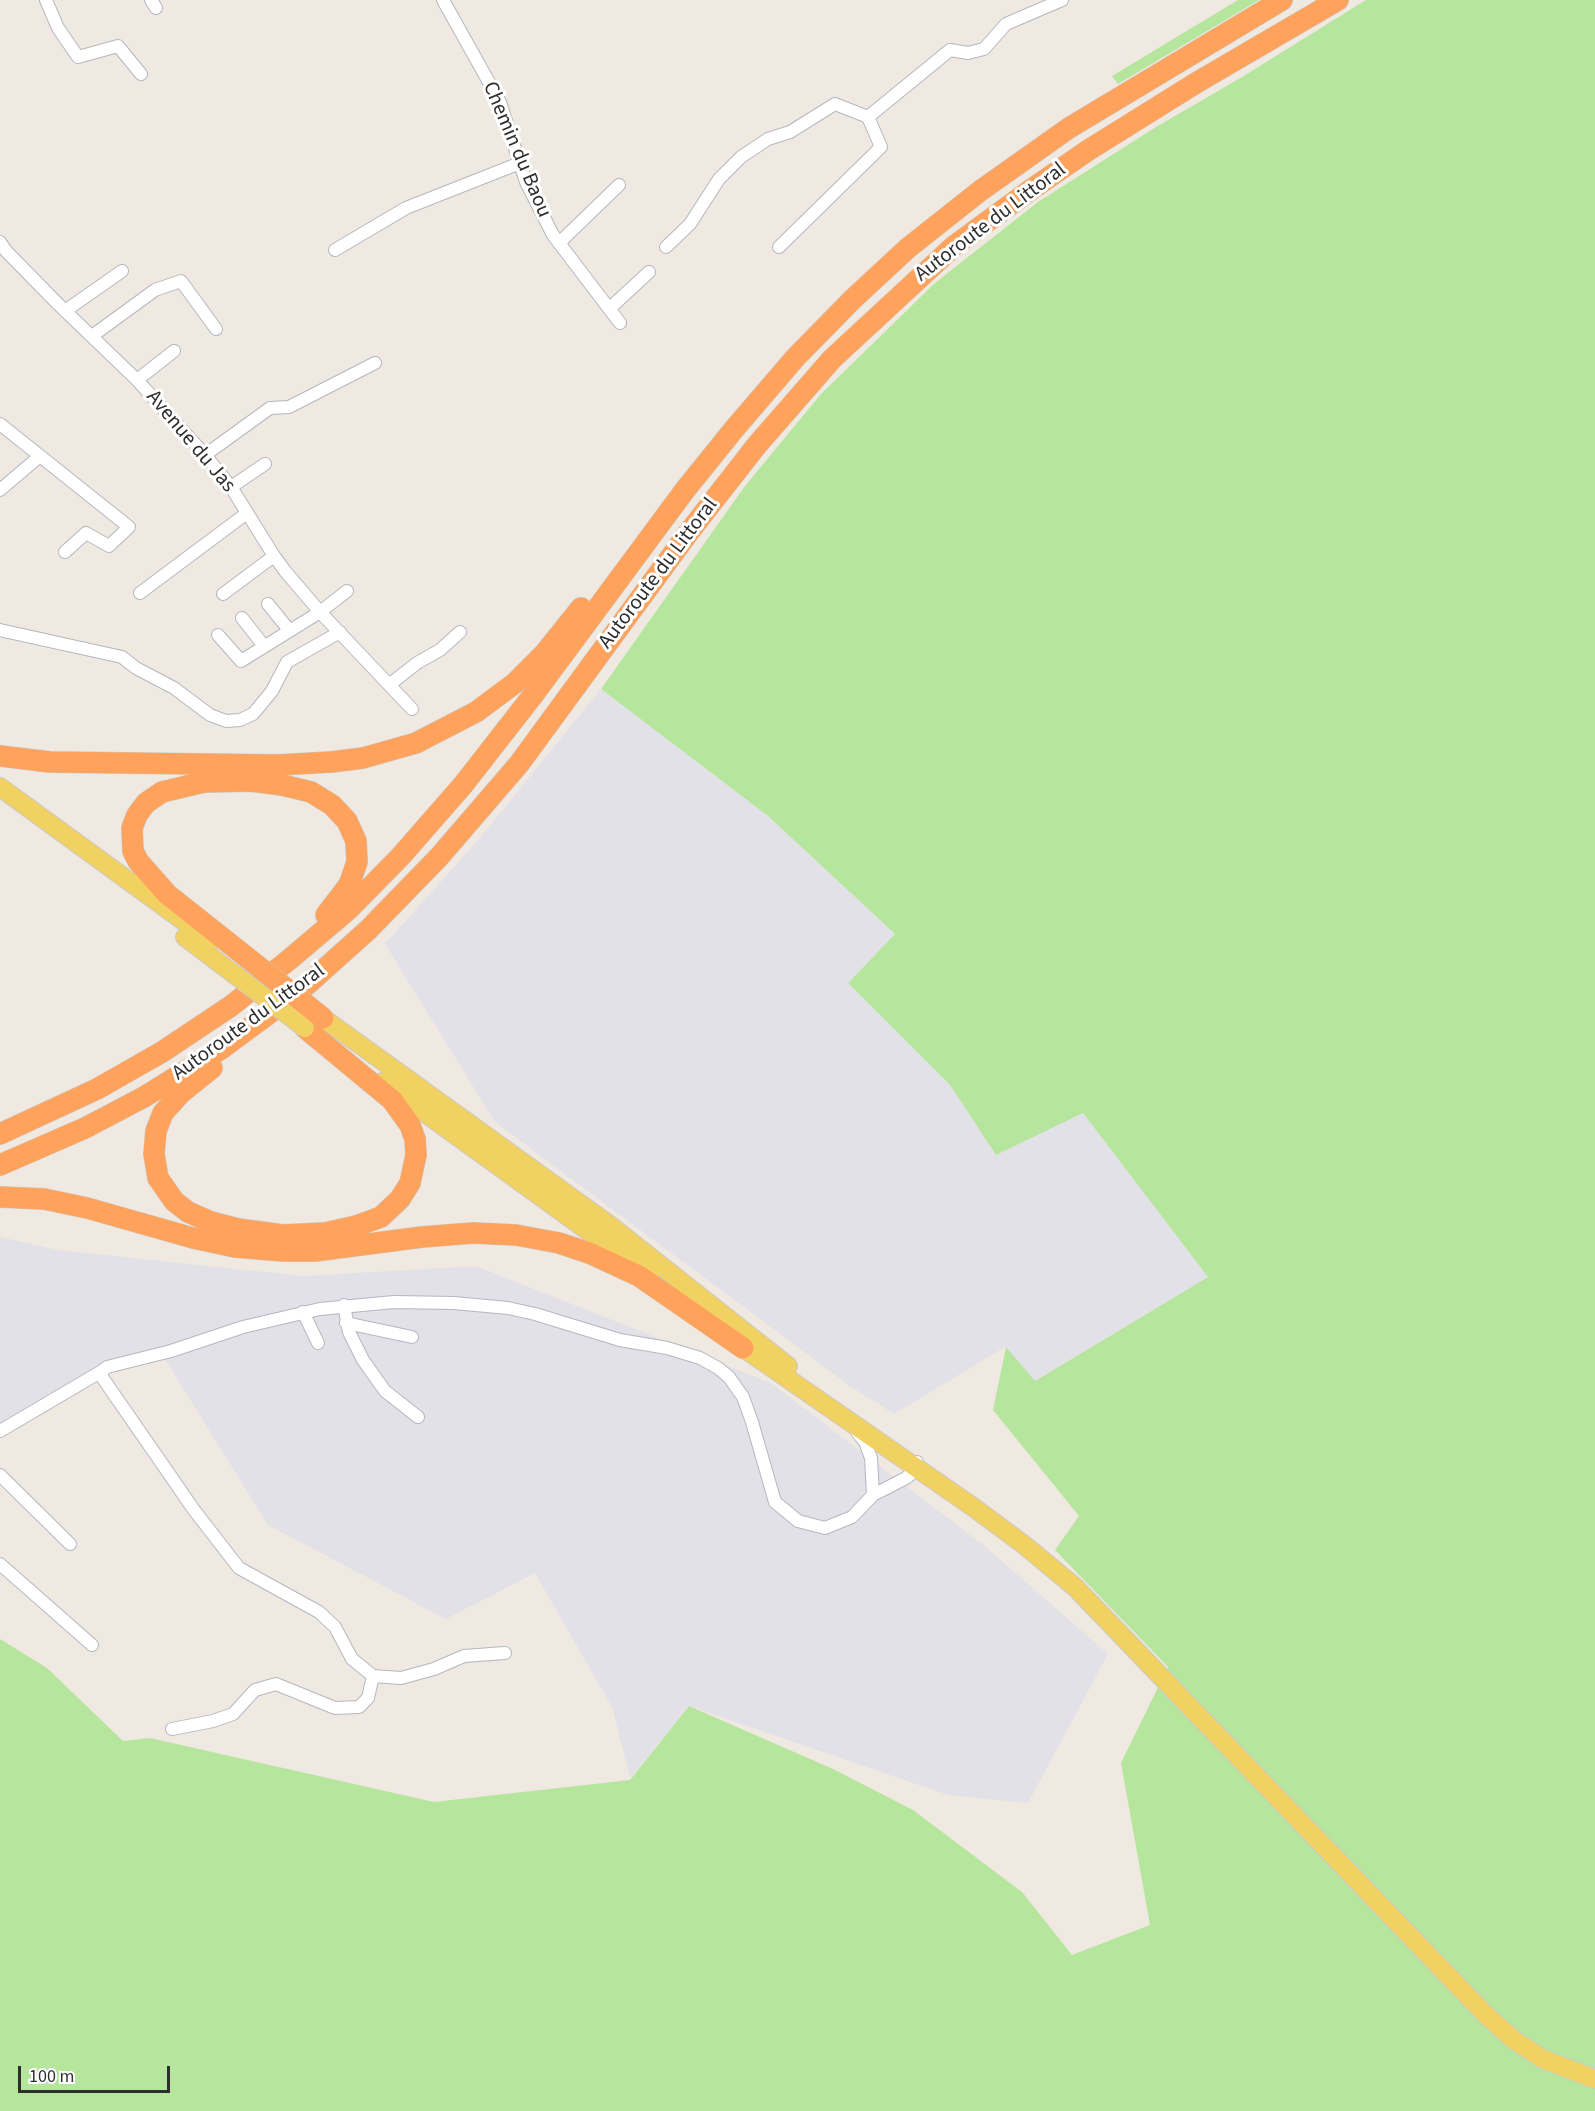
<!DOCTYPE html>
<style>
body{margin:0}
#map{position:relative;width:1595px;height:2111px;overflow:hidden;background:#efe9e1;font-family:"Source Sans 3",sans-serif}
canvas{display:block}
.scale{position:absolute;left:18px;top:2066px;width:152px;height:27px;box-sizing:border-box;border:3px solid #2e2e2e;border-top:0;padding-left:8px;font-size:18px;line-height:21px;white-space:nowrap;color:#2e2e2e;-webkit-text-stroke:4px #fff;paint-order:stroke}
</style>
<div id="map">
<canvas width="1595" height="2111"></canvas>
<div class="scale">100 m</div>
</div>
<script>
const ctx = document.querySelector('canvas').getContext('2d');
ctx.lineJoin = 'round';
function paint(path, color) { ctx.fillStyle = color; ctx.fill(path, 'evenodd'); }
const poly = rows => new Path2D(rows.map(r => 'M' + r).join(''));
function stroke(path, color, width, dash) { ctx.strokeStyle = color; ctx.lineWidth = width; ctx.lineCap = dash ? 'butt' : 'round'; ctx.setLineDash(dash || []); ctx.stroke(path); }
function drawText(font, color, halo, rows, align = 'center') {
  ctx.font = font + ' "Source Sans 3",sans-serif'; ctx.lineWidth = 6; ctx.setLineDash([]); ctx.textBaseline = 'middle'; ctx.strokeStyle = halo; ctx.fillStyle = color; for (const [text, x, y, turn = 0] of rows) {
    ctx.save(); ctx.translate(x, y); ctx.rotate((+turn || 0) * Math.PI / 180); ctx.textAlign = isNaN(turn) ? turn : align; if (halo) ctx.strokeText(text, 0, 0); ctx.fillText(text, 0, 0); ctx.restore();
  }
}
const industrial = poly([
 [601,689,768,816,895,934,848,983,950,1085,996,1155,1083,1113,1208,1277,1035,1381,1005,1347,894,1414,850,1386,495,1122,385,944,479,839],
 [0,1237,58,1250,303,1276,476,1266,771,1383,987,1548,1108,1654,1028,1803,948,1795,689,1706,630,1778,612,1707,535,1573,446,1619,268,1525,163,1356,111,1369,0,1433]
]);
const green = poly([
 [1238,0,1259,0,1118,84,1112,76],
 [1366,0,1595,0,1595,2111,0,2111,0,1639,47,1668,123,1741,150,1738,434,1802,630,1780,689,1706,833,1769,913,1810,1022,1892,1072,1955,1150,1925,1121,1763,1168,1667,1055,1550,1079,1516,993,1410,1006,1347,1035,1381,1208,1277,1083,1113,996,1155,950,1085,848,983,895,934,768,816,601,689,745,486,821,394,935,283,1038,202,1156,127,1242,77]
]);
const street = poly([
 [46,0,58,28,78,57,118,46,141,74],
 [151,0,156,8],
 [443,0,500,102,526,182,553,235,620,323],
 [0,242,6,251,59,305,137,380,205,455,231,487,274,556,285,571,320,612,412,709],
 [559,243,619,185],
 [666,247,690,224,719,179,741,157,768,139,790,132,835,104,868,117],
 [779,247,881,147,868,117,950,50,968,53,984,49,1006,24,1062,0],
 [335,250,406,208,520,163],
 [609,309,649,272],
 [65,311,122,271],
 [92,336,155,290,181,281,216,329],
 [137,380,174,351],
 [0,424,129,527,109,546,86,533,65,552],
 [205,455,270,408,289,407,375,363],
 [231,487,265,464],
 [0,490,40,456],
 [140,593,247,513],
 [223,594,274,556],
 [268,604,289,630],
 [242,618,264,646],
 [0,630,122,657,136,668,174,688,210,715,226,721,240,720,253,714,272,691,287,662,340,632],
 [218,635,241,661,320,612,347,591],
 [389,685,417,663,440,650,460,632],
 [344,1305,349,1332,363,1360,385,1391,418,1417],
 [303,1312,318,1343],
 [346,1323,412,1337],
 [0,1431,102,1371],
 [857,1432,865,1442,871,1458,873,1495,906,1478,917,1469,917,1462],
 [0,1475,70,1544],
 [0,1564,92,1645],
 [505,1653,464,1656,434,1669,401,1678,373,1676,352,1659,335,1627,319,1612,239,1568,194,1510,102,1377,102,1371,107,1367,171,1351,243,1327,320,1309,394,1302,454,1303,508,1308,535,1314,620,1340,667,1348,700,1358,718,1368,729,1377,743,1397,752,1422,775,1502,798,1521,825,1528,852,1517,873,1495],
 [172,1729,213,1721,233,1714,255,1690,276,1684,335,1708,359,1707,368,1698,373,1676]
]);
const primary = poly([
 [0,787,211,941],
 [185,937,234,974],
 [323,1018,611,1226,788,1366],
 [382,1082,649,1275],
 [732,1340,973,1507,1023,1544,1075,1587,1485,2014,1514,2040,1543,2059,1595,2079]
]);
const highway = poly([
 [0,756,50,762,278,765,331,762,363,758,416,743,476,712,515,683,544,654,581,608],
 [249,959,167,894,138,861,133,851,132,828,137,815,146,803,162,792,204,782,251,781,282,785,311,792,332,805,347,821,356,841,357,862,349,885,326,915],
 [212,1068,181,1093,163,1113,156,1131,154,1154,158,1178,174,1201,188,1212,211,1222,238,1229,283,1235,325,1233,356,1226,381,1217,400,1199,410,1183,416,1155,415,1139,410,1125,392,1100,305,1028],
 [0,1134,97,1089,162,1052,231,1006,290,959,349,909,401,856,463,785,534,694,685,490,735,428,796,357,853,299,908,248,980,191,1069,128,1282,0],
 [0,1165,85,1128,144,1097,221,1049,301,990,368,930,439,857,519,764,689,532,757,445,832,359,954,246,1029,191,1087,151,1196,83,1338,0],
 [0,1197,44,1199,87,1208,193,1238,235,1247,283,1251,315,1251,422,1237,473,1233,516,1235,559,1243,589,1253,639,1276,743,1348]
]);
const primaryBridge = poly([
 [234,974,305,1028]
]);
const highwayBridge = poly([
 [249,959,323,1018]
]);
const streetNames = [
 ["Chemin du Baou",516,150,67],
 ["Autoroute du Littoral",991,223,-37],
 ["Avenue du Jas",190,442,50],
 ["Autoroute du Littoral",659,574,-53],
 ["Autoroute du Littoral",249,1023,-36]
];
paint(industrial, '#e3e1e8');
paint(green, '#b6e59e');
stroke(street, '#b4b7c1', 14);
stroke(primary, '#c9c9c9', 20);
stroke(highway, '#c9c9c9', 22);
stroke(street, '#fff', 12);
stroke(primary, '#f2d163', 18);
stroke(highway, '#ffa35c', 21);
stroke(primaryBridge, '#c9c9c9', 20, []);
stroke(highwayBridge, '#c9c9c9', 22, []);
stroke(primaryBridge, '#f2d163', 18);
stroke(highwayBridge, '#ffa35c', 21);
drawText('21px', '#2e2e2e', '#fff', streetNames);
</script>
